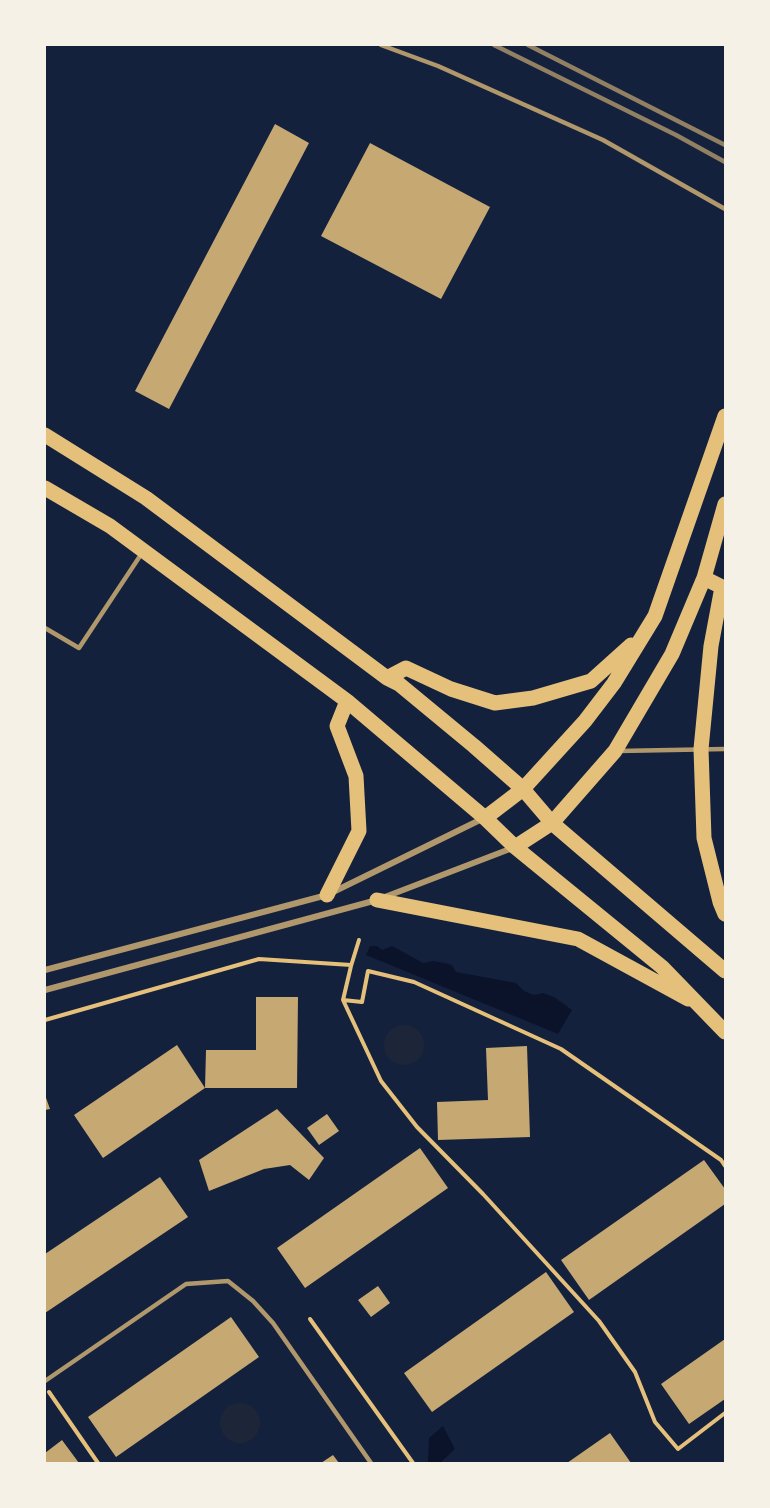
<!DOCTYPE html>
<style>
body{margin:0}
#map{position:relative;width:770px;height:1508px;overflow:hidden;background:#14213d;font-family:"Source Sans 3",sans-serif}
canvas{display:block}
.frame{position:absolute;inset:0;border:46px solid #f6f1e7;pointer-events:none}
</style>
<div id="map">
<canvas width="770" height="1508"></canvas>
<div class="frame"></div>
</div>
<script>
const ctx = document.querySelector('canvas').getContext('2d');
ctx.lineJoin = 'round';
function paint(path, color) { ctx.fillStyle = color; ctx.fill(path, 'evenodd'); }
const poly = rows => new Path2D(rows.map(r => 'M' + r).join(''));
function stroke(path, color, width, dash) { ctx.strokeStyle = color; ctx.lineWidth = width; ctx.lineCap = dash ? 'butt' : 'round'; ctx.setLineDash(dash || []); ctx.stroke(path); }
const green = poly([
 '384 1045a20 20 0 1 1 40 0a20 20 0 1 1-40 0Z',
 '220 1423a20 20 0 1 1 40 0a20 20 0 1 1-40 0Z'
]);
const water = poly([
 [370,946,377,946,382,950,392,946,423,963,433,961,445,963,452,965,456,972,516,983,524,991,534,995,543,993,554,997,572,1010,558,1034,366,955],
 [443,1426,455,1449,440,1463,428,1463,429,1438]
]);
const building = poly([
 [275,124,309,143,169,409,135,391],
 [370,143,490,207,441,299,321,236],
 [256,997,298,997,297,1088,205,1088,206,1050,256,1050],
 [177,1045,205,1088,103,1158,74,1115],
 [527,1046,530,1137,438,1140,437,1102,488,1100,486,1048],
 [45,1095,50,1109,45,1110],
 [277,1109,324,1158,309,1180,290,1165,264,1169,209,1191,199,1160],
 [327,1114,339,1131,319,1145,307,1128],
 [420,1148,448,1188,305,1288,277,1248],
 [704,1160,725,1189,725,1204,589,1300,561,1260],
 [160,1177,188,1217,45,1313,45,1254],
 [546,1272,574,1312,432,1412,404,1373],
 [378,1286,390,1303,371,1317,358,1300],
 [231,1317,259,1357,116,1457,88,1417],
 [725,1339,725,1399,689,1424,661,1384],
 [610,1433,631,1463,567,1463],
 [62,1440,79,1463,45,1463,45,1453],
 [333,1455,339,1463,321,1463]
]);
const path = poly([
 [359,940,351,966,343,1000,362,1002,368,971,414,982,561,1049,721,1160,725,1166],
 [343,1000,381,1081,417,1127,483,1194,599,1321,635,1372,655,1422,678,1449,725,1413],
 [45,1020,259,959,351,965],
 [310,1319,413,1463],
 [49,1392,98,1463]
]);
const service = poly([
 [381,45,438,66,603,140,725,209],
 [45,628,79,648,142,553],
 [618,751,725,749],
 [45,1381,186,1284,228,1281,253,1301,273,1323,371,1463]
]);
const minor = poly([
 [45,970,327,895,484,818],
 [45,990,377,900,515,847]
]);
const primary = poly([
 [45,435,146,498,387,678,399,684,474,746,523,789,552,823,725,971],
 [45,488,110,526,347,701,485,818,515,847,662,967,725,1032],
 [704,578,722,587,711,646,701,749,704,838,720,902,725,914],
 [387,678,406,668,451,689,495,703,533,698,591,681,631,645],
 [485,818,523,789,585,721,614,683,655,616,725,416],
 [515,847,552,823,615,751,672,654,704,578,725,504],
 [327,895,359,831,356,776,337,726,347,701],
 [377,900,578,939,688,999]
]);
const rail = poly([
 [494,45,676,135,725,162],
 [528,45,725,145]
]);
paint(green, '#1d2539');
paint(water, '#0b132b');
paint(building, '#c6a872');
stroke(path, '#e5c07b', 4);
stroke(service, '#b1986c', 4.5);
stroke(minor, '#b1986c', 6);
stroke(primary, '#e5c07b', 15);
stroke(rail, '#918062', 4.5);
</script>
